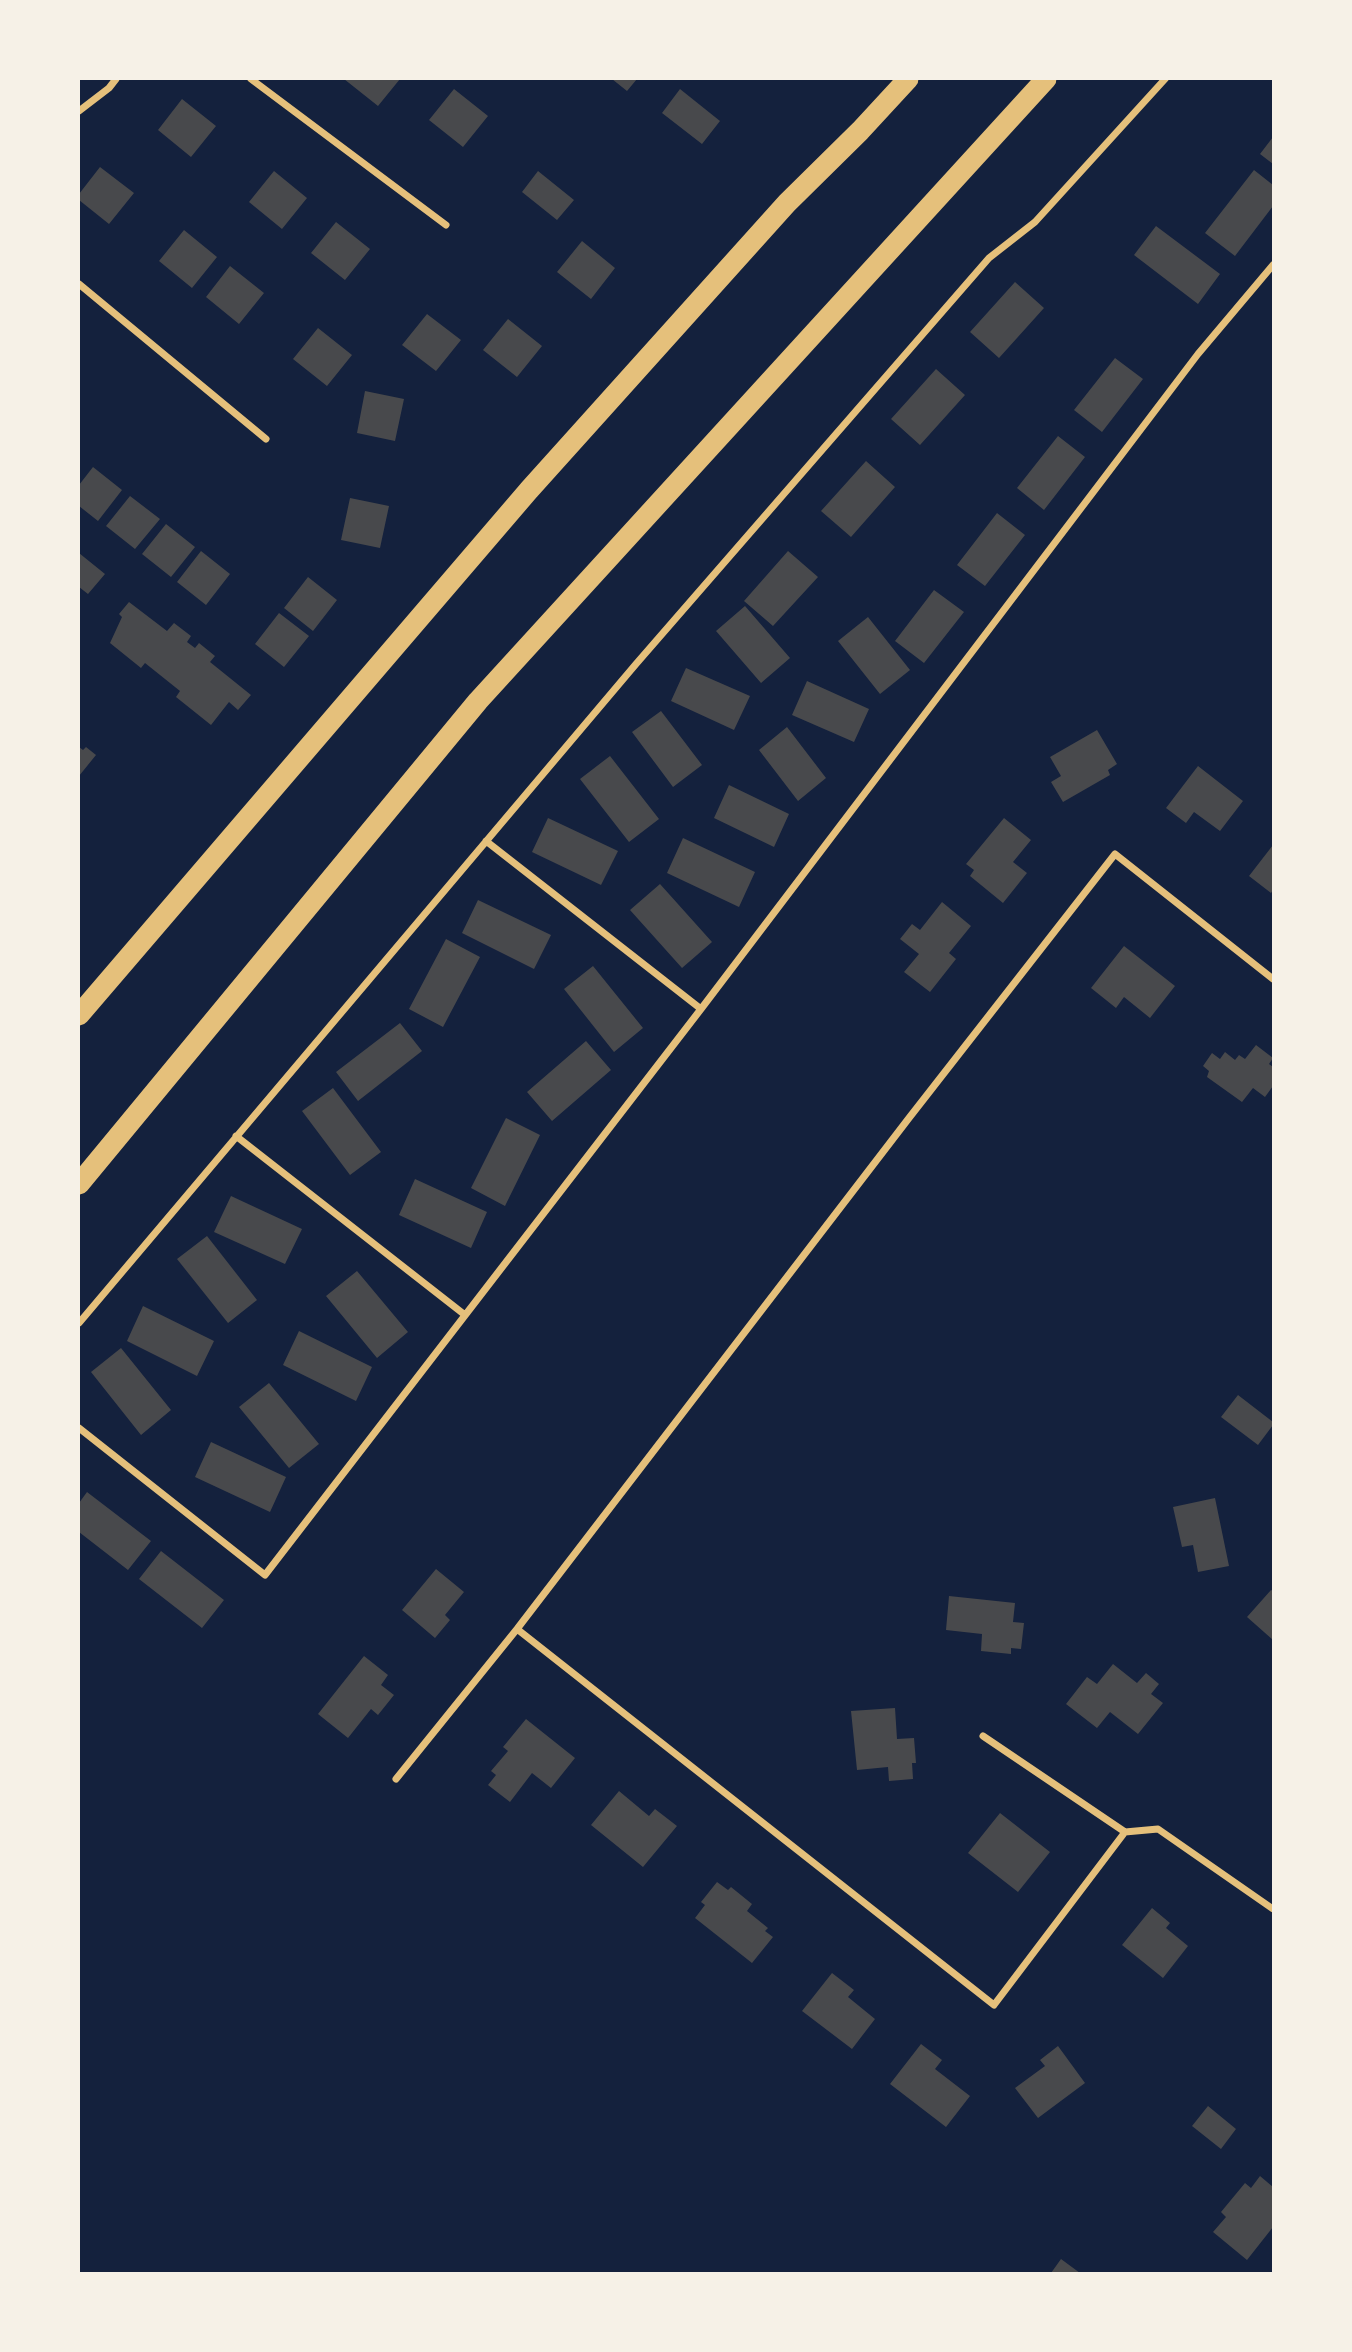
<!DOCTYPE html>
<style>
body{margin:0}
#map{position:relative;width:1352px;height:2352px;overflow:hidden;background:#14213d;font-family:"Exo 2",sans-serif}
canvas{display:block}
.frame{position:absolute;inset:0;border:80px solid #f6f1e7;pointer-events:none}
</style>
<div id="map">
<canvas width="1352" height="2352"></canvas>
<div class="frame"></div>
</div>
<script>
const ctx = document.querySelector('canvas').getContext('2d');
ctx.lineJoin = 'round';
function paint(path, color) { ctx.fillStyle = color; ctx.fill(path, 'evenodd'); }
const poly = rows => new Path2D(rows.map(r => 'M' + r).join(''));
function stroke(path, color, width, dash) { ctx.strokeStyle = color; ctx.lineWidth = width; ctx.lineCap = dash ? 'butt' : 'round'; ctx.setLineDash(dash || []); ctx.stroke(path); }
const building = poly([
 [344,79,400,79,378,106],
 [612,79,637,79,627,91],
 [454,89,488,116,463,147,429,120],
 [680,89,720,121,702,144,662,113],
 [182,99,216,126,191,157,158,130],
 [1273,137,1273,164,1260,154],
 [100,167,134,193,109,224,79,200,79,194],
 [1254,170,1273,185,1273,206,1235,256,1205,233],
 [274,171,307,198,282,229,249,202],
 [538,171,574,200,557,220,522,192],
 [336,222,370,249,345,280,311,253],
 [1156,226,1220,274,1198,304,1134,255],
 [184,230,217,257,192,288,159,261],
 [582,241,615,268,591,299,557,272],
 [230,266,264,293,239,324,206,297],
 [1015,282,1044,308,999,358,970,332],
 [427,314,461,340,436,371,402,345],
 [508,319,542,346,517,377,483,350],
 [318,328,352,355,327,386,293,359],
 [1115,358,1143,379,1102,432,1074,410],
 [936,369,965,395,920,445,891,419],
 [365,391,404,399,395,441,357,433],
 [1058,436,1085,457,1044,510,1017,488],
 [866,461,895,487,851,537,821,511],
 [93,467,122,490,98,521,79,506,79,485],
 [130,496,160,519,135,549,106,526],
 [350,498,389,506,380,548,341,540],
 [997,513,1025,535,985,586,957,565],
 [166,524,195,547,171,577,142,554],
 [201,551,230,574,206,605,177,582],
 [788,551,818,577,773,626,744,601],
 [79,553,105,574,88,594,79,587],
 [308,577,337,600,313,631,284,608],
 [934,590,964,612,924,663,895,641],
 [129,602,167,631,174,623,191,636,187,642,195,648,199,643,215,656,210,662,251,695,238,710,229,702,211,725,176,697,180,691,145,663,141,668,110,643,122,617,119,614],
 [745,606,790,658,761,683,716,631],
 [279,613,309,636,284,667,255,644],
 [868,617,910,670,880,694,838,641],
 [686,668,750,696,734,730,671,701],
 [807,681,869,709,854,742,792,715],
 [661,711,702,765,673,787,632,732],
 [787,727,826,778,798,801,759,750],
 [1097,730,1117,764,1108,770,1110,775,1063,802,1051,782,1061,776,1050,757],
 [79,747,83,750,86,747,96,755,79,776],
 [610,756,659,819,629,842,580,779],
 [1198,766,1243,801,1220,831,1194,812,1186,823,1166,808],
 [729,785,789,814,774,847,714,818],
 [548,818,618,851,601,885,532,852],
 [1004,818,1031,840,1013,862,1027,873,1003,903,970,876,974,870,966,864],
 [683,838,755,872,739,907,667,873],
 [1273,845,1273,890,1271,893,1249,876],
 [660,884,712,942,682,968,630,910],
 [478,900,551,935,534,969,462,933],
 [942,902,971,926,949,953,956,959,930,992,904,972,919,954,900,939,912,924,920,930],
 [446,939,480,957,443,1027,409,1009],
 [1124,946,1175,986,1150,1018,1124,997,1116,1008,1091,988],
 [593,966,643,1028,614,1052,564,989],
 [400,1023,422,1051,358,1101,336,1072],
 [586,1041,611,1070,552,1121,527,1092],
 [1256,1045,1273,1058,1269,1064,1273,1067,1273,1086,1265,1097,1253,1088,1242,1102,1207,1077,1209,1071,1203,1066,1212,1053,1220,1059,1225,1052,1235,1060,1239,1055,1245,1059],
 [333,1088,381,1152,350,1175,302,1111],
 [506,1118,540,1135,505,1206,471,1188],
 [415,1179,487,1212,471,1248,399,1215],
 [231,1196,302,1229,285,1264,214,1232],
 [207,1236,257,1300,228,1323,177,1259],
 [357,1271,408,1332,377,1358,326,1296],
 [143,1306,214,1341,197,1376,127,1341],
 [299,1331,372,1367,356,1401,283,1365],
 [121,1348,171,1410,141,1435,91,1372],
 [269,1383,319,1444,289,1468,239,1407],
 [1238,1395,1273,1422,1273,1425,1258,1445,1221,1417],
 [211,1442,286,1477,270,1512,195,1477],
 [87,1492,151,1541,128,1570,79,1532,79,1503],
 [1215,1498,1229,1566,1198,1572,1193,1545,1182,1547,1173,1507],
 [161,1551,224,1600,202,1628,139,1579],
 [436,1569,464,1592,445,1615,450,1620,435,1638,402,1610],
 [1271,1590,1273,1591,1273,1640,1247,1617],
 [949,1596,1015,1603,1013,1622,1024,1623,1021,1649,1011,1648,1011,1654,981,1651,982,1634,946,1630],
 [364,1656,388,1675,381,1685,394,1695,378,1715,371,1709,348,1738,318,1714],
 [1113,1664,1137,1683,1146,1673,1159,1684,1151,1694,1163,1703,1138,1734,1110,1712,1097,1728,1066,1704,1087,1677,1097,1684],
 [895,1708,897,1739,914,1738,916,1763,912,1763,913,1779,889,1781,888,1767,857,1770,851,1711],
 [526,1719,575,1758,551,1788,532,1773,510,1802,488,1785,496,1775,491,1771,508,1751,503,1747],
 [619,1791,649,1816,655,1809,677,1826,643,1867,591,1825],
 [1000,1813,1050,1852,1018,1892,968,1853],
 [717,1882,728,1890,731,1887,752,1904,747,1911,768,1928,765,1931,773,1937,752,1963,695,1918,705,1905,701,1902],
 [1152,1908,1170,1923,1166,1928,1188,1946,1163,1978,1122,1945],
 [832,1973,854,1990,848,1997,875,2019,852,2049,802,2011],
 [921,2044,942,2060,935,2069,970,2096,946,2127,890,2084],
 [1058,2046,1085,2083,1038,2118,1015,2088,1045,2066,1040,2060],
 [1208,2106,1236,2129,1221,2149,1192,2126],
 [1260,2176,1273,2187,1273,2227,1247,2260,1213,2232,1226,2217,1221,2212,1245,2183,1251,2188],
 [1061,2259,1080,2273,1051,2273]
]);
const minor = poly([
 [251,79,446,225],
 [79,111,109,88,116,79],
 [79,284,266,439],
 [486,841,701,1009],
 [236,1136,465,1315],
 [79,1323,636,664,989,258,1035,222,1165,79],
 [79,1428,265,1575,701,1009,1198,354,1273,265],
 [517,1629,994,2005,1125,1832],
 [983,1736,1125,1832,1158,1829,1273,1909],
 [396,1779,517,1629,909,1118,1115,854,1273,979]
]);
const motorway = poly([
 [79,1015,529,490,787,203,860,131,908,79],
 [79,1184,478,701,1046,79]
]);
paint(building, '#48494c');
stroke(minor, '#e5c07b', 7);
stroke(motorway, '#e5c07b', 21);
</script>
